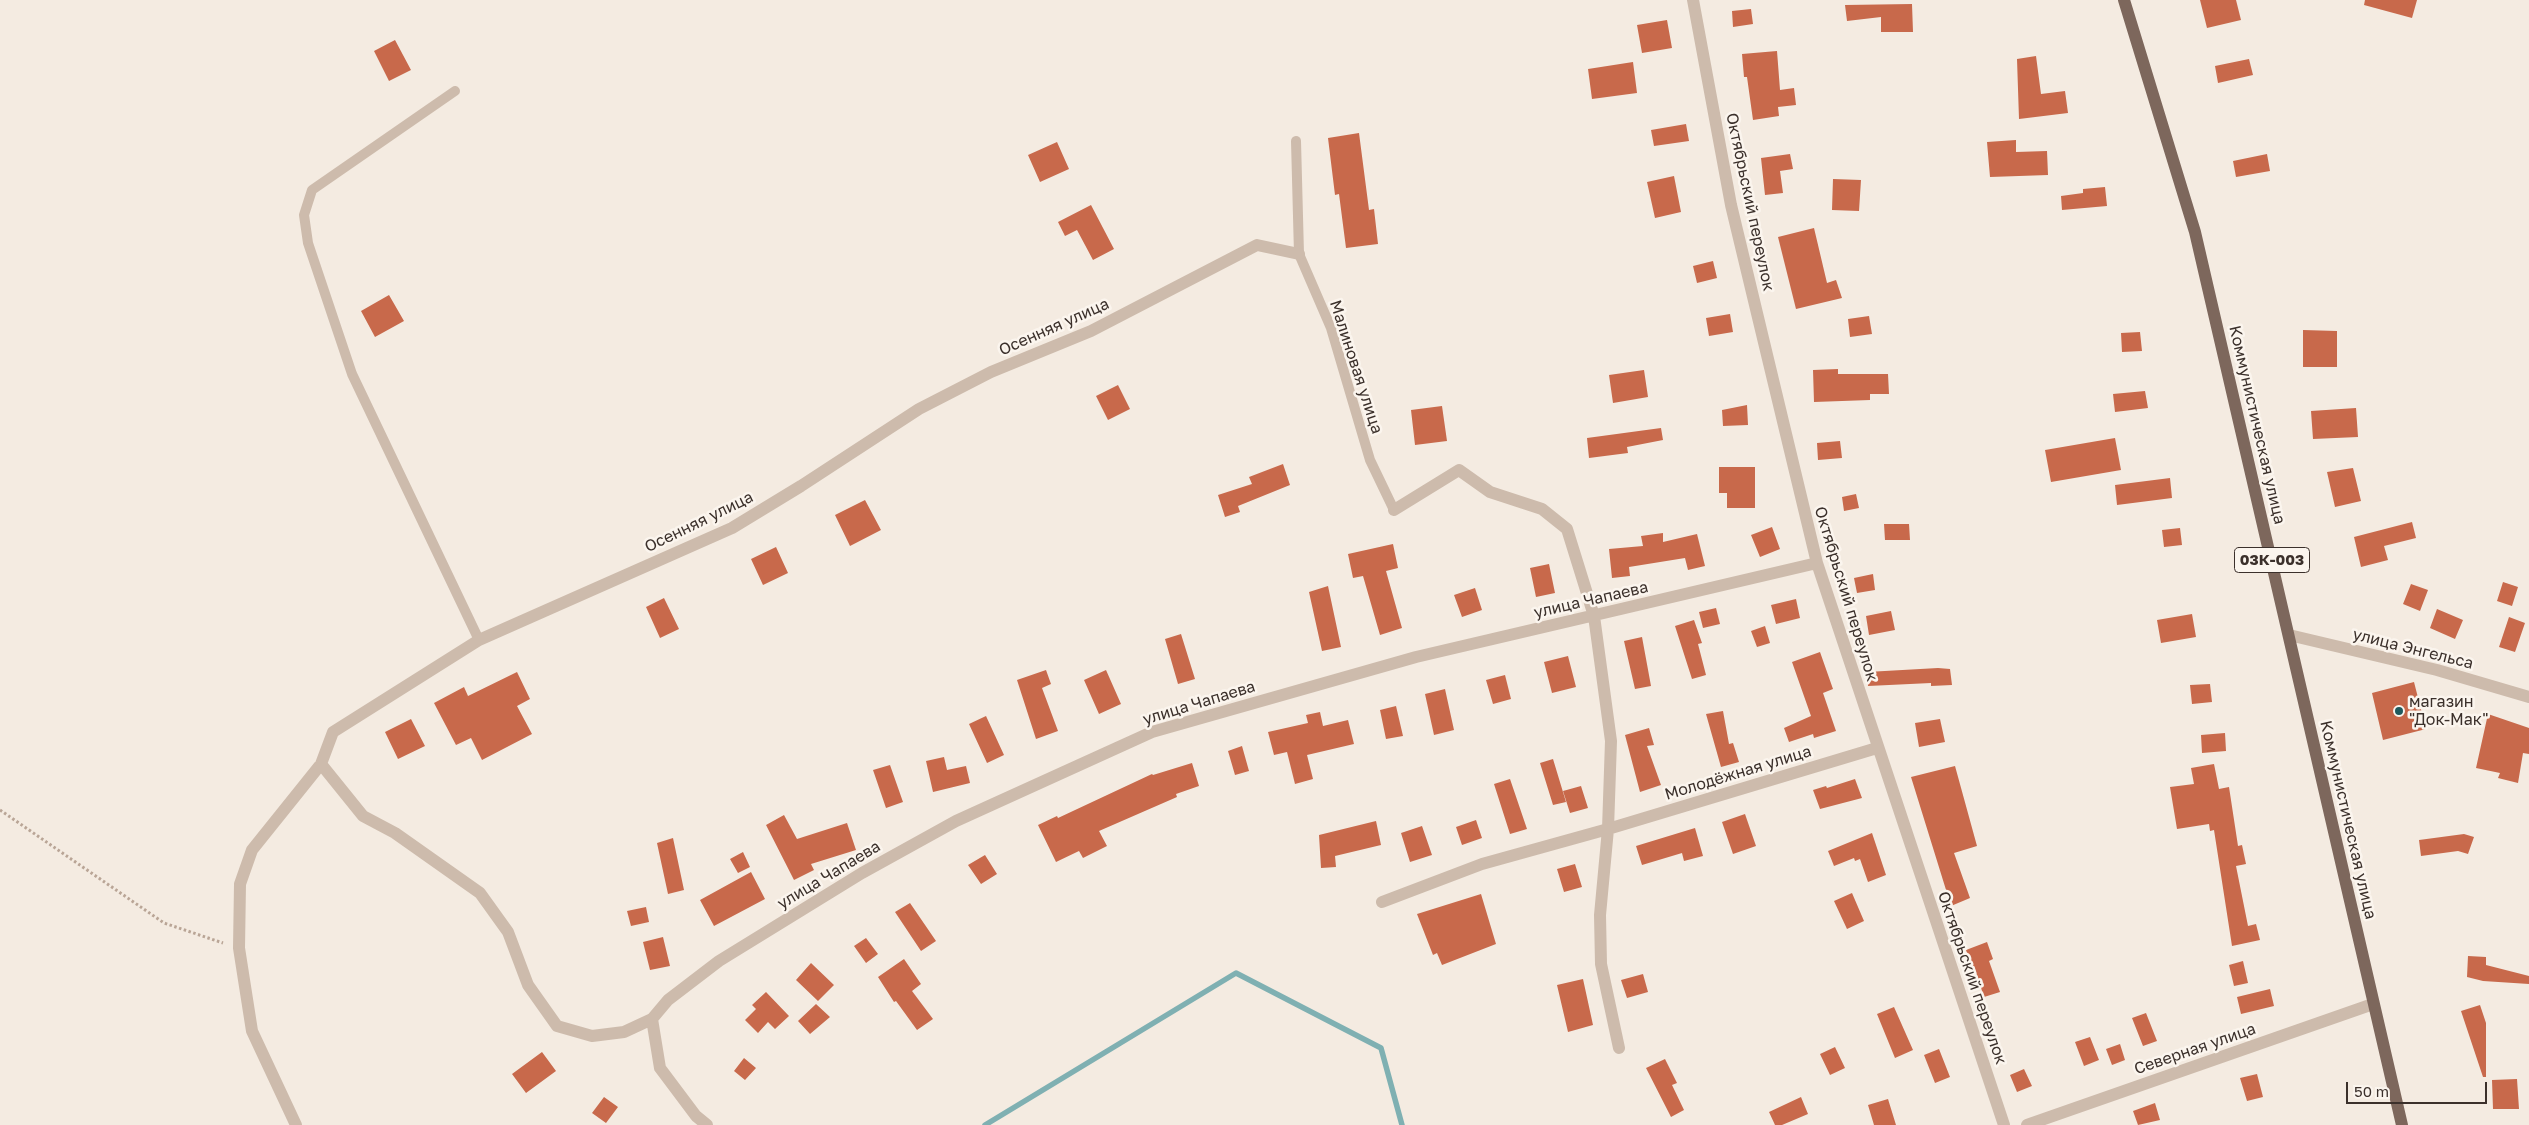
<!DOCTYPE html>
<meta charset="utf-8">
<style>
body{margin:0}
#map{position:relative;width:2529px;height:1125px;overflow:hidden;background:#f4ebe1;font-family:"Golos Text",sans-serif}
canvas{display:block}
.scale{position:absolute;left:2346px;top:1082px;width:141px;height:22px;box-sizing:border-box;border:2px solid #3b302b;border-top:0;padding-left:6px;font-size:15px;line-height:18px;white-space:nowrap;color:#3b302b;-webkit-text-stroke:4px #fbf5ee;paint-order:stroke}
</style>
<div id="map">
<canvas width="2529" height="1125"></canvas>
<div class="scale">50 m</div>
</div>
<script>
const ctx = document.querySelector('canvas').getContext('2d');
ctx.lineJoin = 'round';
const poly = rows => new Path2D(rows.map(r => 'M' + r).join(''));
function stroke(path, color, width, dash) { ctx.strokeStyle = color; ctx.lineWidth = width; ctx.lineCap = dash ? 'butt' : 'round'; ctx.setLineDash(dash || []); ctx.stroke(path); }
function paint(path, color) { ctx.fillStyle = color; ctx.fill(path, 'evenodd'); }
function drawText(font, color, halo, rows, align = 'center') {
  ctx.font = font + ' "Golos Text",sans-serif'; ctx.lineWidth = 5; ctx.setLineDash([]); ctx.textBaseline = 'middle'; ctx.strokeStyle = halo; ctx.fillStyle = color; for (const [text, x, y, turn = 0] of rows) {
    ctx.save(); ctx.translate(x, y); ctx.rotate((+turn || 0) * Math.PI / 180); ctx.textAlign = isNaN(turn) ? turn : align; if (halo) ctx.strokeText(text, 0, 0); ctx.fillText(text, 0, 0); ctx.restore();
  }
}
const stream = poly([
 [985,1125,1236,973,1381,1048,1402,1125]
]);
const building = poly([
 [2200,0,2236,0,2241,20,2207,28],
 [2365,0,2417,0,2412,18,2364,5],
 [1912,4,1913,32,1881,32,1881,17,1847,21,1845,5],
 [1751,9,1753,24,1733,27,1732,11],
 [1667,20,1672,48,1642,53,1637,25],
 [395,40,411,70,389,81,374,51],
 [1777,51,1780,90,1794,88,1796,105,1778,107,1779,116,1753,120,1747,77,1744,77,1742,54],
 [2036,56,2041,94,2065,91,2068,113,2019,119,2017,59],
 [2249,59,2253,75,2218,83,2215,66],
 [1633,62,1637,93,1592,99,1588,69],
 [1686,124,1689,141,1654,146,1651,130],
 [1359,133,1369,210,1374,209,1378,244,1346,248,1339,194,1335,195,1328,138],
 [2016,140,2016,152,2047,151,2048,175,1990,177,1987,142],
 [1057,142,1069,169,1040,182,1028,155],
 [1790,154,1793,169,1780,171,1783,193,1765,195,1761,158],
 [2267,154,2270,171,2236,177,2233,161],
 [1674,176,1681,212,1655,218,1647,182],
 [1833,179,1861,180,1859,211,1832,210],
 [2105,187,2107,206,2062,210,2061,196,2083,193,2083,189],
 [1091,205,1114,249,1093,260,1077,230,1065,236,1058,222],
 [1814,228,1827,283,1836,280,1842,298,1796,309,1778,237],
 [1713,261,1717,278,1697,283,1693,266],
 [389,295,404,321,375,337,361,311],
 [1730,314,1733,332,1709,336,1706,318],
 [1869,316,1872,334,1850,337,1848,319],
 [2303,330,2337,331,2337,367,2303,367],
 [2140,332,2142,351,2122,352,2121,333],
 [1838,369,1838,374,1888,374,1889,394,1870,394,1870,400,1814,402,1813,370],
 [1644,370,1648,397,1613,403,1609,375],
 [1118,385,1130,409,1108,420,1096,396],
 [2145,391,2148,408,2115,412,2113,394],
 [1747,405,1748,425,1723,426,1722,410],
 [1442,406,1447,441,1415,445,1411,410],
 [2356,408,2358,437,2313,439,2311,411],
 [1661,428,1663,440,1627,447,1628,453,1589,458,1587,438],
 [2115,438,2121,470,2051,482,2045,450],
 [1840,441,1842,458,1818,460,1817,443],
 [1283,464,1290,485,1238,506,1240,512,1225,517,1218,495,1252,484,1249,477],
 [1719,467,1755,467,1755,508,1727,508,1727,493,1719,493],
 [2353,468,2361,501,2335,507,2327,472],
 [2170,478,2172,498,2117,505,2115,485],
 [1856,494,1859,508,1844,511,1842,497],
 [865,500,881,530,850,546,835,515],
 [2412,522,2416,538,2384,546,2388,560,2361,567,2354,537],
 [1884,524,1909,524,1910,540,1885,540],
 [1772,527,1780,549,1760,557,1751,535],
 [2180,528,2182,545,2164,547,2162,530],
 [1663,533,1663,542,1697,534,1705,566,1688,570,1685,558,1629,567,1630,576,1612,578,1609,549,1643,546,1641,536],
 [1393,544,1398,568,1386,571,1402,628,1380,635,1363,576,1353,578,1348,554],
 [776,547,788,573,763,585,751,559],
 [1549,564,1555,593,1536,597,1530,568],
 [1873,574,1875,590,1857,593,1854,578],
 [2503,582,2518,587,2512,606,2497,601],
 [2411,584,2428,590,2420,611,2403,604],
 [1328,586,1341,647,1322,651,1309,592],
 [1475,588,1482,610,1462,617,1454,595],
 [664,598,679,629,660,638,646,607],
 [1796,599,1800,618,1776,624,1771,605],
 [1716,608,1720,624,1703,628,1699,612],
 [2437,609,2463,620,2455,639,2430,628],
 [1891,611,1895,630,1869,635,1866,616],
 [2192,614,2196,637,2161,643,2157,620],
 [2509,617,2525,623,2515,652,2499,647],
 [1694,620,1702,643,1698,644,1706,675,1692,679,1675,626],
 [1765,626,1770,643,1757,647,1751,631],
 [1181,634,1195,679,1178,684,1165,639],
 [1642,637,1651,686,1635,689,1624,641],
 [1820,652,1833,689,1823,693,1836,731,1814,738,1813,734,1789,742,1784,728,1811,716,1792,662],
 [1568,656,1576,687,1552,693,1544,662],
 [1938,668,1950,669,1952,685,1931,686,1931,683,1868,686,1867,672],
 [1046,670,1051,684,1042,688,1058,731,1036,739,1017,680],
 [1106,670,1121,704,1099,714,1084,680],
 [517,672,530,699,517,706,532,734,482,760,471,738,456,745,434,703,464,687,468,696],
 [1505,675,1511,699,1493,704,1486,680],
 [2414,682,2426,729,2383,740,2372,693],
 [2210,684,2212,702,2192,704,2190,685],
 [1445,689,1454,730,1434,735,1425,694],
 [1396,706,1403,736,1386,739,1380,710],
 [1723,711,1729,744,1733,743,1739,762,1721,767,1706,714],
 [1320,712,1323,726,1348,720,1354,744,1307,755,1313,779,1295,784,1287,752,1274,755,1268,732,1308,723,1306,715],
 [2488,714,2529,728,2529,754,2523,753,2518,783,2498,778,2500,773,2476,768],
 [986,716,1004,755,987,763,969,724],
 [411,719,425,746,398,759,385,732],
 [1940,719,1945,742,1919,747,1915,723],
 [1649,728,1654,745,1647,746,1661,785,1640,792,1625,735],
 [2225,733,2226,751,2202,753,2201,735],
 [1242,746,1249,771,1235,775,1228,751],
 [944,757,947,770,966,766,970,783,933,792,926,761],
 [1553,759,1566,802,1553,805,1540,763],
 [1192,763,1199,786,1176,794,1177,797,1099,831,1107,846,1083,858,1079,851,1056,862,1038,825,1057,816,1058,818,1152,774,1153,775],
 [2214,764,2219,789,2229,787,2238,846,2242,845,2246,864,2236,866,2248,926,2256,924,2260,940,2232,946,2214,830,2210,831,2209,824,2177,829,2170,787,2194,784,2191,768],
 [890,765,903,802,886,808,873,770],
 [1955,766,1977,846,1954,853,1970,898,1951,906,1911,777],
 [1510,779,1527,829,1510,834,1494,784],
 [1855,779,1862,798,1820,809,1813,790,1826,786,1827,788],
 [1581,786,1588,808,1570,813,1563,791],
 [1745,814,1756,846,1733,854,1722,822],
 [784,815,797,839,847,823,856,850,811,864,814,870,794,880,766,825],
 [1476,820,1482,838,1462,845,1456,827],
 [1376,821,1381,845,1335,856,1336,867,1321,868,1319,835],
 [1422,826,1432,855,1410,862,1401,833],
 [1695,828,1703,856,1684,861,1682,853,1642,865,1636,846],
 [1872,833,1886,875,1868,882,1860,859,1855,861,1854,858,1834,866,1828,851],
 [2464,834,2474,837,2468,854,2458,851,2421,856,2419,840],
 [673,838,684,890,668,894,657,843],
 [743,852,750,867,738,873,730,859],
 [985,855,997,874,981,884,968,865],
 [1575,864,1582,887,1564,892,1557,869],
 [751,872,765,899,714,926,700,900],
 [1852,893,1864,921,1847,929,1834,901],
 [1481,894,1496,944,1442,965,1437,953,1433,955,1417,914],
 [910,903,936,941,921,951,895,912],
 [646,907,649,922,631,926,627,911],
 [663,937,670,966,650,970,643,942],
 [866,938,878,954,866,963,854,946],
 [1987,942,1993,959,1989,961,2000,992,1984,997,1974,966,1972,967,1966,950],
 [2468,956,2486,957,2486,965,2529,976,2529,984,2483,981,2467,977],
 [904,959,921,984,912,991,933,1019,917,1030,896,1001,894,1002,878,977],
 [2243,961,2248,983,2234,986,2229,965],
 [811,963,834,985,818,1001,796,980],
 [1643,974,1648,992,1627,998,1621,980],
 [1583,979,1593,1025,1568,1032,1557,985],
 [2270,989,2274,1006,2241,1014,2237,997],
 [766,992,789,1016,775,1029,768,1022,758,1033,745,1020,756,1009,752,1005],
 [816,1004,830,1017,810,1034,798,1021],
 [2480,1005,2486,1023,2486,1077,2483,1077,2461,1011],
 [1894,1007,1913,1050,1895,1058,1877,1014],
 [2146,1013,2157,1041,2143,1046,2132,1018],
 [2090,1037,2099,1060,2084,1066,2075,1042],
 [2120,1044,2125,1060,2112,1065,2106,1049],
 [1835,1047,1845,1068,1830,1075,1820,1054],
 [1939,1049,1950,1077,1935,1083,1924,1055],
 [542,1052,556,1071,526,1093,512,1074],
 [744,1058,756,1068,745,1080,734,1071],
 [1665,1059,1677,1083,1672,1085,1684,1110,1671,1117,1646,1068],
 [2024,1069,2032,1086,2017,1092,2010,1075],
 [2257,1074,2263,1097,2247,1101,2240,1078],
 [2517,1079,2519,1109,2493,1109,2492,1080],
 [604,1097,618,1107,606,1123,592,1113],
 [1801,1097,1808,1114,1782,1125,1775,1125,1769,1112],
 [1888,1099,1896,1125,1874,1125,1868,1105],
 [2155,1103,2160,1120,2138,1125,2133,1111]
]);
const path = poly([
 [0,810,164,923,223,943]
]);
const lane = poly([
 [455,91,312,190,304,215,308,243,352,374,479,640],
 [1296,141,1299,254,1331,328,1370,460,1394,510]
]);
const street = poly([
 [1693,0,1731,205,1817,563,2004,1125],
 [1394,510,1459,470,1490,492,1542,509,1567,529,1594,616,1611,741,1608,829,1600,915,1601,964,1619,1048],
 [2289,635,2437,670,2529,697],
 [321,764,363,816,395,833,480,893,508,932,528,985,557,1026,592,1036,624,1032,652,1019,660,1068,696,1116,707,1125],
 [1382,902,1482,864,1608,829,1877,748],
 [652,1019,668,1000,719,961,862,873,956,821,1152,732,1416,657,1817,563],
 [296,1125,252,1031,239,948,240,884,252,850,321,764,333,732,479,640,732,528,801,486,919,409,991,372,1091,331,1257,245,1299,254],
 [2027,1125,2373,1004]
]);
const primary = poly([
 [2124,0,2195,232,2402,1125]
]);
const markers = [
 [2399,711,5,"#1f5a5e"]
];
const shields = [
 [2272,560,75]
];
const shieldNames = [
 ["03К-003",2272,560]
];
const streetNames = [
 ["Октябрьский переулок",1750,202,78],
 ["Осенняя улица",1054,327,-24],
 ["Малиновая улица",1356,367,72],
 ["Коммунистическая улица",2257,425,77],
 ["Осенняя улица",699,522,-26],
 ["Октябрьский переулок",1846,594,73],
 ["улица Чапаева",1591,600,-13],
 ["улица Энгельса",2413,649,14],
 ["улица Чапаева",1199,703,-17],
 ["Молодёжная улица",1738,773,-17],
 ["Коммунистическая улица",2348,820,77],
 ["улица Чапаева",829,875,-31],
 ["Октябрьский переулок",1972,978,71],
 ["Северная улица",2195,1049,-19]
];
const poiNames = [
 ["магазин",2409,702],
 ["\"Док-Мак\"",2409,720]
];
stroke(stream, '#7fb0b2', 5.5);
paint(building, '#c8694b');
stroke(path, '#b9a596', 3, [2.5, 2.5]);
stroke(lane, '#cdbbac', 10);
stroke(street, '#cdbbac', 12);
stroke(primary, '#7d675c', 12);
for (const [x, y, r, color] of markers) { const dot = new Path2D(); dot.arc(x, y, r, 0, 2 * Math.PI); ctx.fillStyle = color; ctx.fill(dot); stroke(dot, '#fbf5ee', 2); }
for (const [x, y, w] of shields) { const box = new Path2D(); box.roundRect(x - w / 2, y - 12.5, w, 25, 4); ctx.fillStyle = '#fbf5ee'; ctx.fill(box); stroke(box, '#3b302b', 1); }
drawText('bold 15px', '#3b302b', null, shieldNames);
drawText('16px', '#3b302b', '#fbf5ee', streetNames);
drawText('16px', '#3b302b', '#fbf5ee', poiNames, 'left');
</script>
